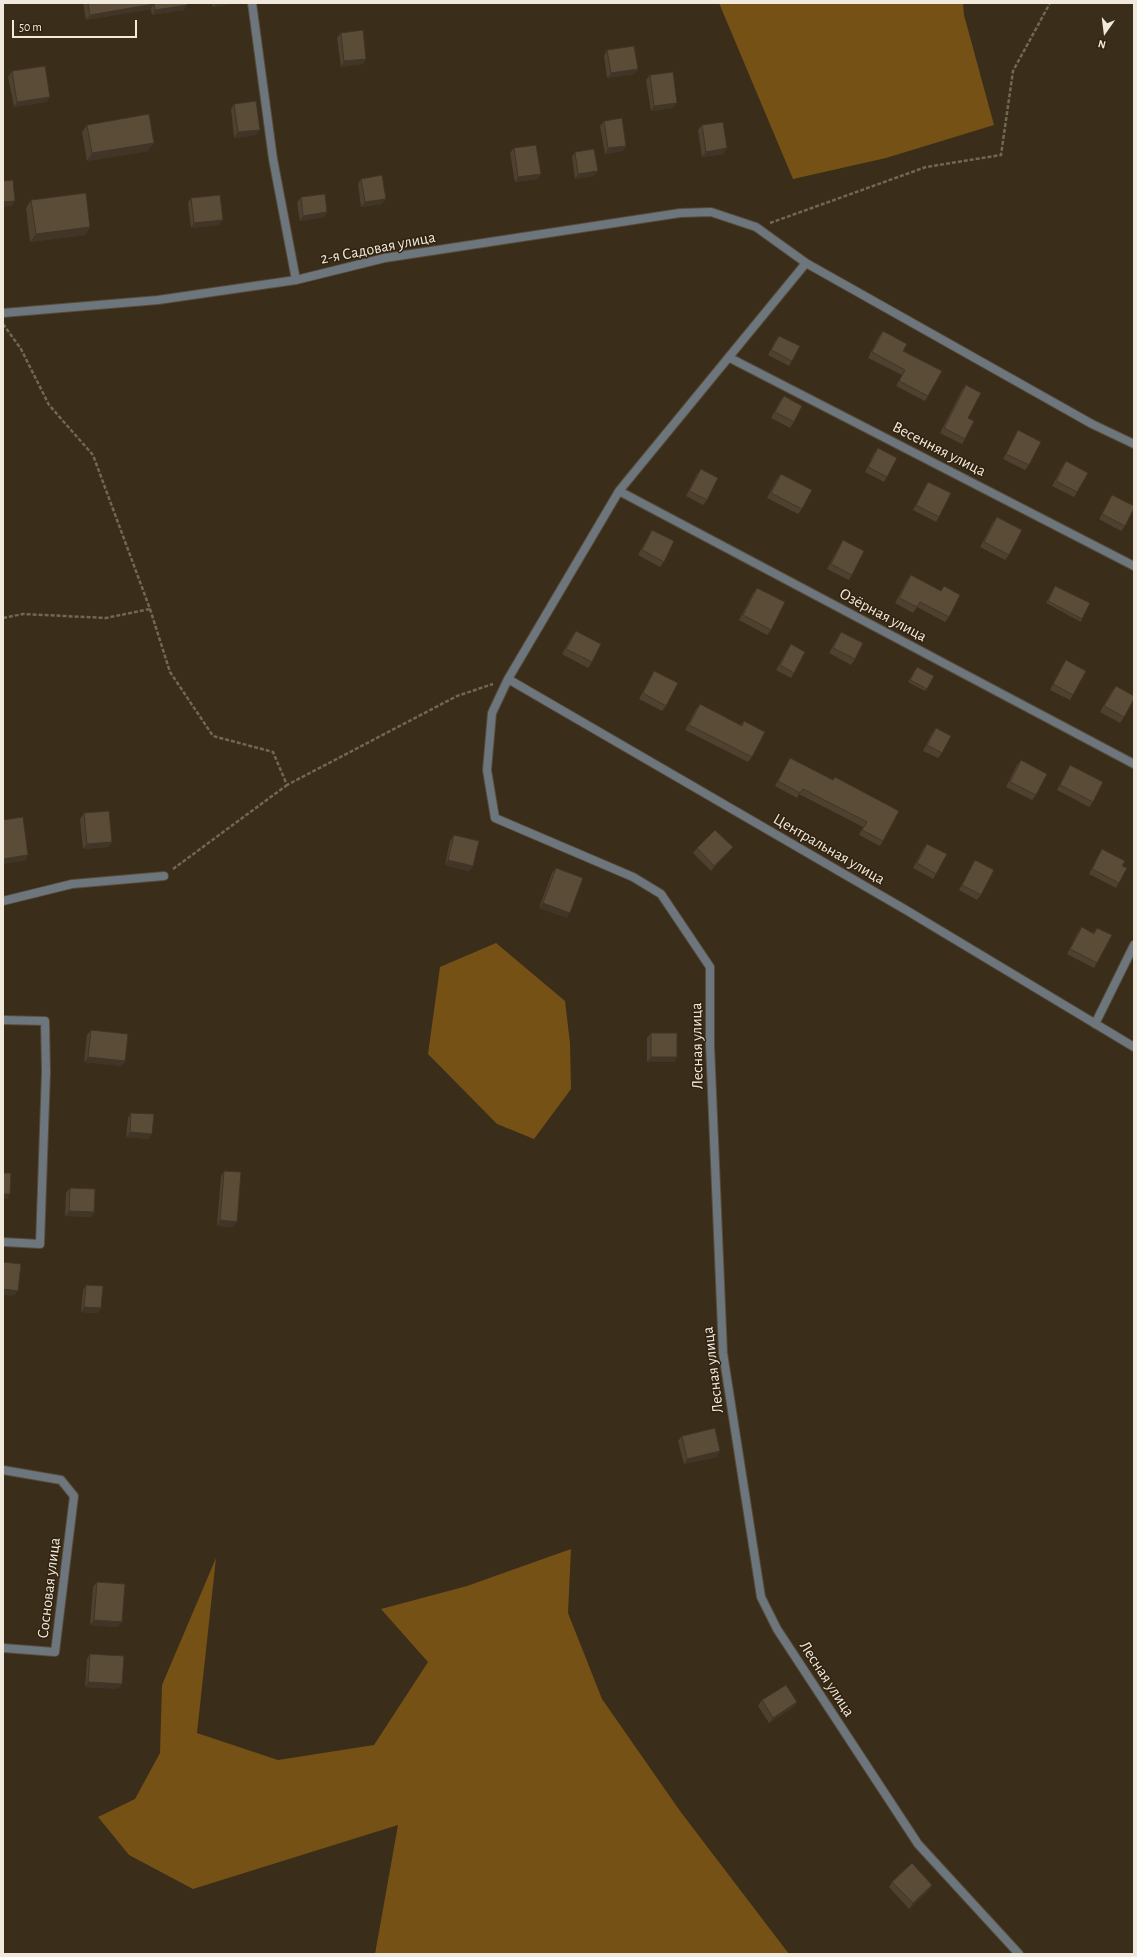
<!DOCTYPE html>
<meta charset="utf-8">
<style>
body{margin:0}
#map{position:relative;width:1137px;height:1957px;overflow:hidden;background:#3a2d1a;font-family:"Alegreya Sans",sans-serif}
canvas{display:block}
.frame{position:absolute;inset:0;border:4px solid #f2e9dd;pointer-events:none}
.north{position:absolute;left:1085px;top:12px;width:40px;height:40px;-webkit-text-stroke:3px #302310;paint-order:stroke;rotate:194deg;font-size:11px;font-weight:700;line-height:16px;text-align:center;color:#f2e9dd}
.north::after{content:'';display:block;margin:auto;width:14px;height:18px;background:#f2e9dd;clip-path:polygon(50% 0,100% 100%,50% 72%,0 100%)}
.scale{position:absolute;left:12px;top:20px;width:125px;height:18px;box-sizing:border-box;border:2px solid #f2e9dd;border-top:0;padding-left:5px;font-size:12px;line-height:14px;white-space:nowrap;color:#f2e9dd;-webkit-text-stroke:3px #302310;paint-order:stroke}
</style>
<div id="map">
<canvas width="1137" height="1957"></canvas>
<div class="frame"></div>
<div class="north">N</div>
<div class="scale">50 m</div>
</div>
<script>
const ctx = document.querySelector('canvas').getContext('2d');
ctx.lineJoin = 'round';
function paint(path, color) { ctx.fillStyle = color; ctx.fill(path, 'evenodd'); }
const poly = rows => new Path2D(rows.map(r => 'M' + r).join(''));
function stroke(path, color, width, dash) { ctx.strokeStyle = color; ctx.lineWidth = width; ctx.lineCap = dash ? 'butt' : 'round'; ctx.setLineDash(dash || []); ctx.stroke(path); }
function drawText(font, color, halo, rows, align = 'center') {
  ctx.font = font + ' "Alegreya Sans",sans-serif'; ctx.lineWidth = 3; ctx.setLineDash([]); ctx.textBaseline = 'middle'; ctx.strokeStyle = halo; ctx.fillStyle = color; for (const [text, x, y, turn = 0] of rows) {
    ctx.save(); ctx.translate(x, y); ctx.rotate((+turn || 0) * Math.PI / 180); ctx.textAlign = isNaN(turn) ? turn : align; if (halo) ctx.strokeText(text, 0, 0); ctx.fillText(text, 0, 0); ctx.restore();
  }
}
const forest = poly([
 [719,3,963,3,964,15,994,125,886,158,793,179],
 [496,943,565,1001,570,1043,571,1089,534,1139,497,1124,428,1054,440,967],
 [571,1549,568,1613,602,1699,680,1811,789,1954,375,1954,398,1825,193,1889,129,1855,98,1817,135,1799,160,1753,162,1685,216,1558,197,1733,278,1760,374,1745,428,1662,381,1609,467,1586]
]);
const path = poly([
 [770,223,926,167,1001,155,1013,71,1050,3],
 [3,324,21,349,49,405,93,455,150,609,170,672,213,736,273,752,287,785,457,696,493,684],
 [3,618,23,614,106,618,150,609],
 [173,869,287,785]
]);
const street = poly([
 [252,3,273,159,296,280],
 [806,263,619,491,508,679,492,713,487,770,495,818,633,877,661,894,710,967,710,1045,723,1353,761,1597,777,1629,918,1844,1019,1954],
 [3,313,158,300,296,280,385,258,680,213,711,212,756,227,806,263,1092,424,1134,444],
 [730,358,1134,566],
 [619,491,1134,764],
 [508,679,906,910,1134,1047],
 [3,901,72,884,164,876],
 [3,1020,45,1021,46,1072,40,1244,3,1242],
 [1095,1024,1134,945],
 [3,1470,61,1480,74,1496,55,1652,3,1648]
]);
const wall = poly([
 [83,3,187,3,184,10,152,15,151,9,86,20],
 [212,3,236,3,213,7],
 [341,33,366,59,363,64,341,67,337,38],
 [607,50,638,69,634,74,607,78,604,56],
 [12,71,46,102,14,107,8,77],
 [650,75,673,108,651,111,646,80],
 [234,104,256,135,234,138,231,109],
 [604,121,626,146,622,151,605,154,600,126],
 [87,125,148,151,87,161,82,132],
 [702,125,723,154,702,157,698,130],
 [514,148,541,174,537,179,515,182,510,153],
 [575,152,594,176,575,179,572,157],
 [361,179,382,204,361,207,358,184],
 [301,197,327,212,324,217,300,221,297,203],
 [191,198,219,225,191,228,188,203],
 [31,200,90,227,85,235,30,242,26,208],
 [883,331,903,351,928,396,925,401,896,386,902,375,868,358,879,336],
 [779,336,792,361,789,366,768,355,775,341],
 [966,385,968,418,965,439,962,444,940,433,962,390],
 [784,396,794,422,790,428,771,418,780,401],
 [1018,430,1029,465,1025,470,1003,459,1015,436],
 [878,448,887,477,884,482,865,472,874,453],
 [1066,461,1077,492,1074,497,1052,486,1062,467],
 [701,469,707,500,703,505,686,496,697,474],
 [781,474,802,509,798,514,767,498,777,479],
 [928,482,939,517,936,522,913,510,925,487],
 [1112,495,1125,526,1121,531,1099,519,1109,500],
 [997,517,1009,555,1005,560,980,547,993,522],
 [652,530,664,562,660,567,638,555,649,535],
 [843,540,852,575,849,580,827,569,840,545],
 [911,575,941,591,944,586,949,617,945,622,917,607,913,613,895,603,907,580],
 [1055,586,1082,619,1081,622,1046,603],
 [757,588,771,630,767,635,739,620,753,593],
 [576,631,592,662,588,668,562,654,572,636],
 [841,632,855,659,851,665,829,653,838,637],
 [791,644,794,673,791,678,776,670,787,650],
 [1066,660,1073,695,1070,700,1050,690,1062,666],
 [917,667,927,689,925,691,908,682],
 [654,671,666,706,662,711,639,699,651,676],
 [1116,686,1124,717,1120,723,1100,712,1112,691],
 [700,704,741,725,744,721,752,757,748,762,685,730,696,709],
 [936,728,942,753,938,758,923,751,932,733],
 [790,758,833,780,835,777,883,841,880,846,859,835,863,827,799,794,797,798,775,786,787,763],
 [1021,760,1036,795,1032,800,1006,787,1017,765],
 [1070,765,1093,802,1089,807,1057,790,1067,770],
 [84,813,112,842,108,847,83,849,80,819],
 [454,835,473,866,469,871,445,865,450,841],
 [927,844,936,874,933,879,913,868,923,849],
 [697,848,729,852,711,871,693,853],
 [1102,849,1122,866,1119,883,1116,888,1089,874,1099,854],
 [975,860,981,895,977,900,959,890,972,865],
 [556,868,567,918,539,908,552,873],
 [1082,927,1093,933,1097,928,1097,963,1094,968,1067,954,1078,932],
 [91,1030,125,1061,122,1066,84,1062,87,1035],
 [651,1033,677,1057,674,1062,647,1062,647,1038],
 [131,1113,149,1139,126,1137,128,1118],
 [224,1171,233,1227,217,1226,221,1176],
 [70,1188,94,1212,91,1217,65,1216,66,1193],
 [86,1285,98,1313,81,1312,83,1290],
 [682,1436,720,1451,717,1457,684,1464,678,1441],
 [97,1582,118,1627,90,1625,93,1587],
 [90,1654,118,1689,85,1687,87,1659],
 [762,1700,797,1702,794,1707,769,1723,758,1706],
 [892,1882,932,1885,929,1890,909,1909,889,1887]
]);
const shadedWall = poly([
 [216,3,236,3,213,7],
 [154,4,151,9,86,20,90,15],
 [187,5,184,10,152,15,155,10],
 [366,59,363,64,341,67,344,61],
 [638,69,634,74,607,78,611,73],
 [50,97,46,102,14,107,17,102],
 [677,103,673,108,651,111,654,106],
 [260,130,256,135,234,138,238,132],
 [154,143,148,151,87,161,92,153],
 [626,146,622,151,605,154,608,148],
 [727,148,723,154,702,157,706,152],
 [598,171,594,176,575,179,578,174],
 [541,174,537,179,515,182,518,177],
 [386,199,382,204,361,207,365,202],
 [15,201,12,206,3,207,3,202],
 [327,212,324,217,300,221,303,216],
 [223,220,219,225,191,228,194,223],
 [90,227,85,235,30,242,36,234],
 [112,842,108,847,83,849,87,844],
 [733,847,729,852,711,871,714,866],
 [28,855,25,861,3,864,3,859],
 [448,860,473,866,469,871,445,865],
 [543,903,570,913,567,918,539,908],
 [88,1057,125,1061,122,1066,84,1062],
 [651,1057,677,1057,674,1062,647,1062],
 [130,1132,152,1134,149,1139,126,1137],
 [3,1194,10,1194,7,1199,3,1199],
 [69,1211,94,1212,91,1217,65,1216],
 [220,1220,237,1222,233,1227,217,1226],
 [3,1289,18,1291,14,1296,3,1295],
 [84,1307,101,1308,98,1313,81,1312],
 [720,1451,717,1457,684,1464,687,1459],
 [94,1620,122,1622,118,1627,90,1625],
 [88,1682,122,1684,118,1689,85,1687],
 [797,1702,794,1707,769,1723,773,1718],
 [932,1885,929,1890,909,1909,913,1903]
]);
const building = poly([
 [88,3,187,3,187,5,155,10,154,4,90,15,88,3],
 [363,30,366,59,344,61,341,33,363,30],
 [634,46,638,69,611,73,607,50,634,46],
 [45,66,50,97,17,102,12,71,45,66],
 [673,72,677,103,654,106,650,75,673,72],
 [256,101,260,130,238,132,234,104,256,101],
 [149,114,154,143,92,153,87,125,149,114],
 [622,118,626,146,608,148,604,121,622,118],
 [723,122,727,148,706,152,702,125,723,122],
 [536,145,541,174,518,177,514,148,536,145],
 [594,149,598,171,578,174,575,152,594,149],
 [382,175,386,199,365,202,361,179,382,175],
 [13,180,15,201,3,202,3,181,13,180],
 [86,193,90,227,36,234,31,200,86,193],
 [325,194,327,212,303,216,301,197,325,194],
 [220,195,223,220,194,223,191,198,220,195],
 [883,331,907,344,903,351,942,371,928,396,899,381,905,370,872,352,883,331],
 [779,336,800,346,792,361,771,350,779,336],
 [966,385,981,393,968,418,974,421,965,439,944,428,966,385],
 [784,396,802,406,794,422,775,412,784,396],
 [1018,430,1041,442,1029,465,1006,454,1018,430],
 [878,448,897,458,887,477,868,467,878,448],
 [1066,461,1088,473,1077,492,1056,481,1066,461],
 [701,469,718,478,707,500,689,491,701,469],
 [781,474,812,490,802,509,771,493,781,474],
 [928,482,951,493,939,517,916,505,928,482],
 [1112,495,1134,506,1134,508,1125,526,1102,514,1112,495],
 [997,517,1022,530,1009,555,984,542,997,517],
 [652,530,674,541,664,562,642,550,652,530],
 [843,540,864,551,852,575,831,564,843,540],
 [911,575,941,591,944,586,960,595,949,617,920,602,917,607,899,598,911,575],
 [1055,586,1090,603,1082,619,1048,601,1055,586],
 [757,588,785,602,771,630,743,615,757,588],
 [576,631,601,644,592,662,566,649,576,631],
 [841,632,863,643,855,659,833,648,841,632],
 [791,644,805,652,794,673,780,665,791,644],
 [1066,660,1086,671,1073,695,1053,684,1066,660],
 [917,667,934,676,927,689,910,680,917,667],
 [654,671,678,683,666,706,643,693,654,671],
 [1116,686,1134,696,1134,699,1124,717,1104,706,1116,686],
 [700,704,742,726,744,721,765,732,752,757,689,725,700,704],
 [936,728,951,736,942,753,927,745,936,728],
 [790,758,833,780,835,777,899,811,883,841,862,830,867,822,803,789,800,793,778,781,790,758],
 [1021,760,1047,774,1036,795,1010,782,1021,760],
 [1070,765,1103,782,1093,802,1060,785,1070,765],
 [109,811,112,842,87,844,84,813,109,811],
 [23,817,28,855,3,859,3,820,23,817],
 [715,830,733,847,714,866,697,848,715,830],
 [454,835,479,841,473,866,448,860,454,835],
 [927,844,947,854,936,874,917,863,927,844],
 [1102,849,1125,861,1122,866,1127,868,1119,883,1092,869,1102,849],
 [975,860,994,870,981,895,962,885,975,860],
 [556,868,583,878,570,913,543,903,556,868],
 [1082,927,1094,934,1097,928,1112,935,1097,963,1070,949,1082,927],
 [91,1030,128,1034,125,1061,88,1057,91,1030],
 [651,1033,677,1033,677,1057,651,1057,651,1033],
 [131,1113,154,1114,152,1134,130,1132,131,1113],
 [224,1171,241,1172,237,1222,220,1220,224,1171],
 [3,1173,11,1173,10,1194,3,1194,3,1173],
 [70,1188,95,1189,94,1212,69,1211,70,1188],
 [3,1262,21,1264,18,1291,3,1289,3,1262],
 [86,1285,103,1286,101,1308,84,1307,86,1285],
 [715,1428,720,1451,687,1459,682,1436,715,1428],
 [97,1582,125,1584,122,1622,94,1620,97,1582],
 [90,1654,124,1656,122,1684,88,1682,90,1654],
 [786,1685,797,1702,773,1718,762,1700,786,1685],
 [912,1863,932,1885,913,1903,892,1882,912,1863]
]);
const streetNames = [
 ["2-я Садовая улица",378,248,-11],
 ["Весенняя улица",939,449,27],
 ["Озёрная улица",883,615,28],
 ["Центральная улица",829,849,30],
 ["Лесная улица",697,1046,-91],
 ["Лесная улица",713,1370,-97],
 ["Сосновая улица",49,1588,-83],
 ["Лесная улица",827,1679,57]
];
paint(forest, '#755116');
stroke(street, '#574b39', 10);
stroke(path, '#726655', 2.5, [4, 2]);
stroke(street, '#6d757d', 8);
paint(wall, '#4e4130');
paint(shadedWall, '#403527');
paint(building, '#5b4c38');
stroke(building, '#403527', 1);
drawText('16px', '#f2e9dd', '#302310', streetNames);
</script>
